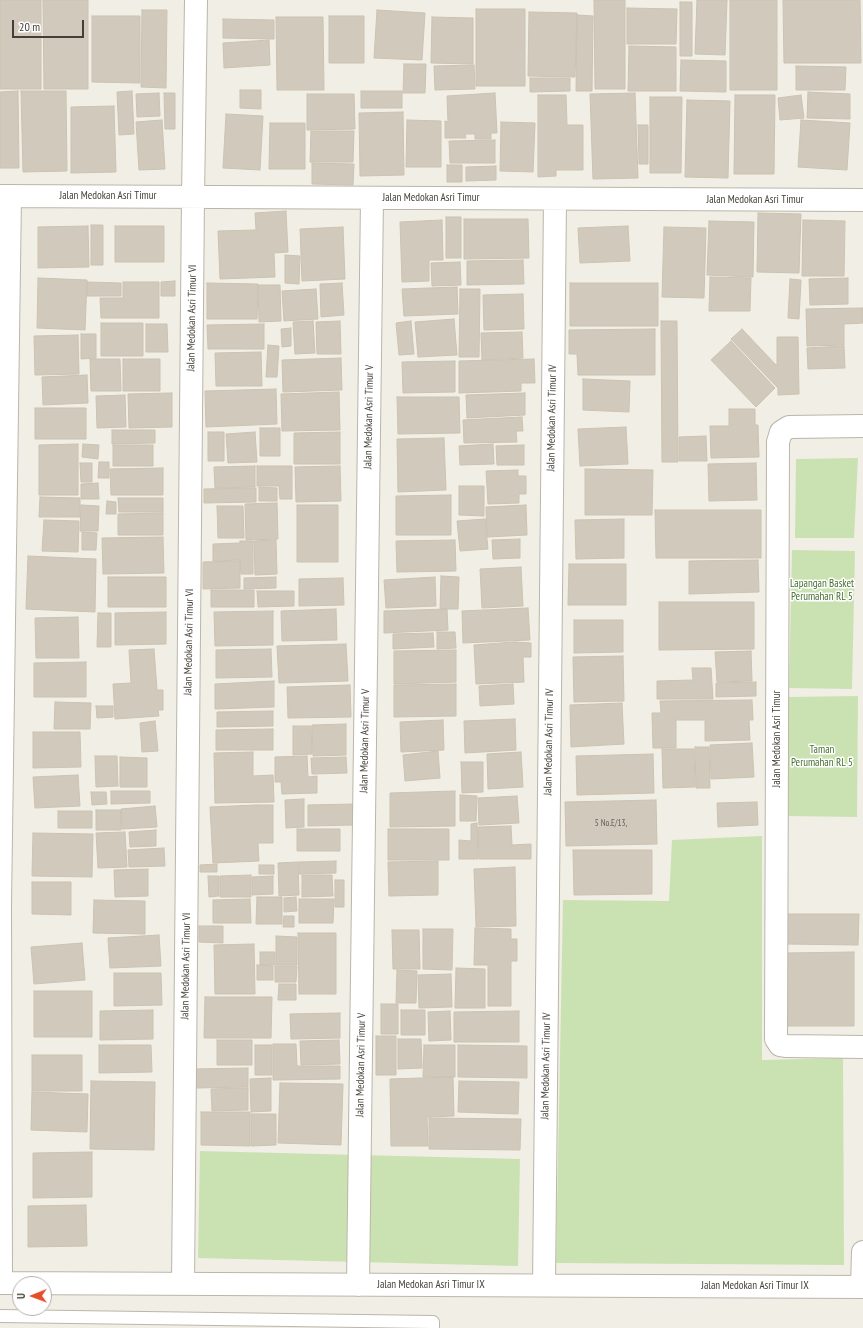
<!DOCTYPE html>
<style>
body{margin:0}
#map{position:relative;width:863px;height:1328px;overflow:hidden;background:#f1eee5;font-family:"PT Sans Narrow",sans-serif}
canvas{display:block}
.north{position:absolute;left:12px;top:1276px;width:40px;height:40px;box-sizing:border-box;background:#fff;border:1px solid #b4b2af;border-radius:50%;rotate:269deg;font-size:11px;font-weight:700;line-height:16px;text-align:center;color:#433e36}
.north::after{content:'';display:block;margin:auto;width:14px;height:18px;background:#e54f28;clip-path:polygon(50% 0,100% 100%,50% 72%,0 100%)}
.scale{position:absolute;left:12px;top:20px;width:72px;height:18px;box-sizing:border-box;border:2px solid #433e36;border-top:0;padding-left:5px;font-size:12px;line-height:14px;white-space:nowrap;color:#433e36;-webkit-text-stroke:3px #fff;paint-order:stroke}
</style>
<div id="map">
<canvas width="863" height="1328"></canvas>
<div class="north">U</div>
<div class="scale">20 m</div>
</div>
<script>
const ctx = document.querySelector('canvas').getContext('2d');
ctx.lineJoin = 'round';
function paint(path, color) { ctx.fillStyle = color; ctx.fill(path, 'evenodd'); }
const poly = rows => new Path2D(rows.map(r => 'M' + r).join(''));
function stroke(path, color, width, dash) { ctx.strokeStyle = color; ctx.lineWidth = width; ctx.lineCap = dash ? 'butt' : 'round'; ctx.setLineDash(dash || []); ctx.stroke(path); }
function drawText(font, color, halo, rows, align = 'center') {
  ctx.font = font + ' "PT Sans Narrow",sans-serif'; ctx.lineWidth = 3; ctx.setLineDash([]); ctx.textBaseline = 'middle'; ctx.strokeStyle = halo; ctx.fillStyle = color; for (const [text, x, y, turn = 0] of rows) {
    ctx.save(); ctx.translate(x, y); ctx.rotate((+turn || 0) * Math.PI / 180); ctx.textAlign = isNaN(turn) ? turn : align; if (halo) ctx.strokeText(text, 0, 0); ctx.fillText(text, 0, 0); ctx.restore();
  }
}
const green = poly([
 [858,458,854,538,795,538,796,459],
 [792,550,855,551,852,689,789,688],
 [858,696,857,817,787,816,787,697],
 [762,836,762,1060,843,1058,844,1265,556,1263,563,900,669,901,672,840],
 [200,1151,520,1159,518,1266,198,1258]
]);
const building = poly([
 [0,0,41,0,41,89,0,89,0,0],
 [43,0,88,0,88,89,44,89,43,0],
 [594,0,625,0,625,89,595,89,594,0],
 [697,0,727,0,725,55,695,54,697,0],
 [730,0,777,0,777,90,730,90,730,0],
 [783,0,860,0,861,63,784,63,783,0],
 [680,2,692,2,692,56,680,56,680,2],
 [627,8,677,9,676,44,627,44,627,8],
 [476,9,525,9,525,86,476,86,476,9],
 [142,10,167,10,166,88,141,87,142,10],
 [377,10,425,13,422,60,374,58,377,10],
 [529,12,577,13,575,77,528,76,529,12],
 [577,15,593,16,592,91,576,91,577,15],
 [92,16,140,16,140,83,92,82,92,16],
 [329,16,364,16,364,63,329,63,329,16],
 [276,17,323,17,324,90,277,90,276,17],
 [432,17,473,18,473,64,431,63,432,17],
 [223,19,274,20,274,39,223,38,223,19],
 [269,40,270,65,224,68,223,43,269,40],
 [629,46,676,47,676,91,628,91,629,46],
 [681,60,726,61,726,92,680,91,681,60],
 [404,64,426,64,425,93,403,93,404,64],
 [474,65,475,89,435,90,434,66,474,65],
 [796,66,846,67,845,90,796,90,796,66],
 [530,78,570,78,570,91,530,92,530,78],
 [240,90,261,90,261,109,240,108,240,90],
 [18,91,19,168,0,168,0,92,18,91],
 [21,91,66,91,67,171,23,172,21,91],
 [132,91,134,134,119,135,117,92,132,91],
 [361,91,402,91,402,108,361,108,361,91],
 [808,92,850,94,850,119,807,118,808,92],
 [159,93,160,116,137,117,136,94,159,93],
 [164,93,175,93,175,129,165,129,164,93],
 [495,93,497,133,491,133,491,139,475,139,475,134,465,134,466,138,445,138,445,121,448,122,447,96,495,93],
 [635,93,638,178,593,179,590,94,635,93],
 [307,94,354,94,355,129,307,130,307,94],
 [538,95,566,95,567,125,583,125,583,170,556,170,556,176,538,177,538,95],
 [735,95,775,95,774,174,734,174,735,95],
 [801,95,804,118,780,120,778,98,801,95],
 [650,97,682,97,681,173,650,173,650,97],
 [687,100,730,101,728,178,685,177,687,100],
 [114,106,116,172,71,173,71,107,114,106],
 [403,112,404,175,360,176,359,113,403,112],
 [226,114,263,116,260,170,223,168,226,114],
 [162,120,165,169,139,170,136,122,162,120],
 [407,120,441,121,441,167,406,167,407,120],
 [801,120,850,123,847,170,798,167,801,120],
 [501,122,535,123,533,172,500,171,501,122],
 [270,123,305,123,305,169,269,169,270,123],
 [638,125,648,125,648,164,639,164,638,125],
 [311,131,354,131,353,162,310,162,311,131],
 [495,140,495,163,450,163,449,141,495,140],
 [312,163,354,164,353,185,312,184,312,163],
 [447,165,462,165,462,182,447,182,447,165],
 [496,166,496,180,466,181,466,167,496,166],
 [286,211,288,252,274,253,275,277,220,279,218,231,256,230,255,213,286,211],
 [758,213,801,214,799,273,757,272,758,213],
 [446,217,461,217,461,258,446,258,446,217],
 [464,219,528,219,529,258,464,259,464,219],
 [442,220,443,260,429,260,429,281,402,282,400,222,442,220],
 [803,220,845,221,844,276,802,276,803,220],
 [709,221,754,222,753,277,707,275,709,221],
 [91,225,103,225,103,265,91,265,91,225],
 [88,226,89,267,38,268,38,227,88,226],
 [115,226,164,226,164,262,115,262,115,226],
 [628,226,630,261,580,263,578,228,628,226],
 [343,227,345,279,302,281,300,229,343,227],
 [664,227,706,228,704,298,662,297,664,227],
 [285,255,300,256,299,284,285,283,285,255],
 [523,260,524,284,467,285,467,261,523,260],
 [460,262,461,285,432,286,431,263,460,262],
 [710,277,751,278,750,311,709,311,710,277],
 [38,278,87,280,85,330,37,328,38,278],
 [848,278,848,304,810,305,809,279,848,278],
 [790,279,801,280,799,319,788,318,790,279],
 [175,281,175,296,161,296,161,282,175,281],
 [87,282,121,283,121,296,87,296,87,282],
 [123,282,159,282,159,318,101,318,100,298,123,298,123,282],
 [207,283,258,284,257,319,207,319,207,283],
 [342,283,344,315,321,317,320,284,342,283],
 [570,283,658,283,658,326,570,326,570,283],
 [258,285,280,285,281,321,259,322,258,285],
 [457,287,458,314,404,316,402,289,457,287],
 [316,289,318,319,284,321,282,291,316,289],
 [460,289,480,289,479,357,459,357,460,289],
 [523,294,524,329,484,330,483,295,523,294],
 [863,308,863,323,844,324,844,345,807,346,806,309,863,308],
 [454,319,457,355,418,357,415,322,454,319],
 [313,321,315,353,295,354,293,322,313,321],
 [340,321,341,354,317,354,316,322,340,321],
 [411,321,414,354,399,355,396,323,411,321],
 [661,321,677,321,678,462,662,462,661,321],
 [101,323,143,323,143,356,101,356,101,323],
 [146,324,167,324,168,352,146,352,146,324],
 [264,324,264,349,208,349,207,325,264,324],
 [291,328,291,346,282,347,281,329,291,328],
 [655,329,655,375,578,375,577,354,569,354,569,330,655,329],
 [742,329,777,366,777,337,798,337,799,394,778,395,778,388,731,339,742,329],
 [522,332,523,358,482,360,481,333,522,332],
 [81,334,96,334,96,358,81,359,81,334],
 [78,335,79,374,35,375,34,336,78,335],
 [731,341,775,388,756,407,711,360,731,341],
 [268,345,279,346,277,377,266,377,268,345],
 [844,346,845,368,808,369,807,348,844,346],
 [261,352,262,386,216,386,215,353,261,352],
 [341,358,342,390,283,392,282,360,341,358],
 [90,359,120,359,121,391,91,391,90,359],
 [123,359,160,359,160,391,123,391,123,359],
 [534,359,535,383,521,383,521,391,459,393,459,361,534,359],
 [455,361,455,392,403,393,402,362,455,361],
 [87,375,88,403,43,405,42,377,87,375],
 [583,379,630,381,629,412,583,410,583,379],
 [276,389,277,424,206,427,205,391,276,389],
 [339,392,340,430,282,431,281,394,339,392],
 [172,393,172,427,129,428,128,394,172,393],
 [525,393,525,415,467,418,466,395,525,393],
 [125,395,126,427,97,428,96,396,125,395],
 [397,397,459,397,460,433,398,434,397,397],
 [35,408,86,408,86,439,35,439,35,408],
 [729,409,755,409,755,425,758,425,759,457,711,458,710,426,729,426,729,409],
 [522,417,523,431,516,431,517,442,464,443,463,420,522,417],
 [626,427,628,464,580,466,578,429,626,427],
 [260,428,280,428,280,456,260,456,260,428],
 [112,430,155,430,155,443,112,444,112,430],
 [208,432,224,432,224,461,208,461,208,432],
 [255,432,257,462,228,463,226,434,255,432],
 [340,432,340,464,294,464,294,433,340,432],
 [706,436,707,461,679,461,679,437,706,436],
 [444,438,446,490,398,492,397,439,444,438],
 [78,444,78,495,39,495,39,445,78,444],
 [83,444,99,445,98,459,82,457,83,444],
 [493,444,494,464,460,465,459,446,493,444],
 [113,445,153,445,153,466,113,466,113,445],
 [524,445,524,465,497,465,496,446,524,445],
 [99,462,109,462,109,478,98,478,99,462],
 [80,463,92,463,92,482,81,482,80,463],
 [756,463,757,500,709,501,708,464,756,463],
 [255,466,255,487,215,488,214,467,255,466],
 [257,466,292,466,292,499,280,499,279,486,257,486,257,466],
 [340,466,341,501,296,502,295,467,340,466],
 [163,468,163,495,111,495,110,469,163,468],
 [585,469,653,470,652,515,585,515,585,469],
 [518,470,518,476,526,476,526,494,519,494,519,503,488,504,486,471,518,470],
 [98,483,99,499,81,499,81,484,98,483],
 [459,486,484,486,484,516,459,515,459,486],
 [259,487,277,488,277,501,259,501,259,487],
 [256,488,256,502,204,503,204,489,256,488],
 [451,495,451,535,396,535,396,496,451,495],
 [40,497,80,498,80,517,39,517,40,497],
 [118,498,163,498,163,512,119,512,118,498],
 [107,501,116,502,116,514,106,514,107,501],
 [277,503,278,539,246,540,245,504,277,503],
 [81,505,99,506,98,531,80,531,81,505],
 [297,505,338,505,338,562,297,562,297,505],
 [526,505,527,535,487,537,486,507,526,505],
 [217,506,243,506,244,538,218,538,217,506],
 [655,510,761,510,761,558,656,558,655,510],
 [163,513,163,535,118,535,118,514,163,513],
 [485,519,488,549,460,551,457,521,485,519],
 [624,519,624,558,576,559,575,520,624,519],
 [44,520,79,521,78,552,42,551,44,520],
 [82,532,97,533,96,550,82,550,82,532],
 [163,537,164,573,103,574,102,538,163,537],
 [520,539,520,558,493,559,492,540,520,539],
 [276,540,277,574,255,575,254,541,276,540],
 [455,540,456,571,397,572,396,541,455,540],
 [240,541,253,541,253,574,241,574,240,560,213,561,213,544,240,543,240,541],
 [28,556,96,559,95,612,26,609,28,556],
 [758,560,759,592,689,594,689,561,758,560],
 [240,561,240,588,203,589,203,562,240,561],
 [569,564,626,564,626,605,568,605,569,564],
 [521,567,523,606,482,608,480,569,521,567],
 [441,576,459,577,458,609,440,609,441,576],
 [108,577,166,577,166,607,108,607,108,577],
 [276,577,276,588,244,589,244,578,276,577],
 [435,577,436,606,386,608,384,580,435,577],
 [343,578,344,605,299,606,299,579,343,578],
 [211,590,254,590,254,607,211,607,211,590],
 [257,591,294,591,294,606,258,607,257,591],
 [659,602,754,602,754,649,659,650,659,602],
 [528,608,530,640,463,643,462,611,528,608],
 [336,609,337,640,282,641,281,611,336,609],
 [447,609,448,630,384,633,384,611,447,609],
 [273,611,273,645,215,646,214,612,273,611],
 [166,612,166,644,115,645,115,613,166,612],
 [98,613,111,613,111,647,97,647,98,613],
 [78,617,79,658,36,658,35,618,78,617],
 [574,620,623,620,623,652,574,653,574,620],
 [437,632,455,632,456,648,437,649,437,632],
 [433,633,434,647,393,649,393,634,433,633],
 [515,642,531,643,531,657,523,657,524,682,476,684,474,645,515,642],
 [346,644,348,681,279,683,277,646,346,644],
 [154,649,157,690,163,690,163,710,158,710,159,716,115,719,113,684,131,683,129,650,154,649],
 [271,649,272,677,216,678,216,650,271,649],
 [456,650,456,682,394,684,394,651,456,650],
 [751,651,752,681,717,682,715,652,751,651],
 [623,656,624,701,574,702,573,657,623,656],
 [86,662,86,697,34,697,34,663,86,662],
 [692,668,711,668,713,699,657,699,657,681,693,680,692,668],
 [274,681,274,707,215,709,215,684,274,681],
 [756,682,756,696,716,697,716,683,756,682],
 [456,684,456,716,394,717,394,685,456,684],
 [513,684,514,704,480,706,479,686,513,684],
 [350,685,351,717,288,718,287,687,350,685],
 [752,700,753,720,749,720,750,740,705,741,705,720,676,720,676,748,653,748,652,713,661,713,660,701,752,700],
 [55,702,91,703,90,729,54,729,55,702],
 [622,703,624,744,571,747,570,705,622,703],
 [96,706,113,706,113,717,97,718,96,706],
 [273,711,273,726,217,727,217,712,273,711],
 [515,719,516,750,465,753,464,721,515,719],
 [443,720,444,750,401,752,400,722,443,720],
 [155,721,158,751,142,752,140,723,155,721],
 [346,724,346,755,313,756,312,725,346,724],
 [293,726,311,726,312,754,293,755,293,726],
 [273,729,273,750,216,750,216,730,273,729],
 [33,732,80,732,81,767,33,768,33,732],
 [752,743,754,777,711,779,710,745,752,743],
 [695,747,709,747,710,788,696,788,695,747],
 [662,749,694,749,695,787,663,788,662,749],
 [438,751,440,778,405,781,403,755,438,751],
 [253,752,253,776,273,775,274,802,215,803,214,753,253,752],
 [521,752,523,787,488,789,487,754,521,752],
 [653,754,654,793,577,795,576,756,653,754],
 [95,756,117,756,118,786,96,787,95,756],
 [307,756,308,777,317,776,317,793,282,794,281,782,275,782,275,757,307,756],
 [120,757,147,758,147,787,120,787,120,757],
 [346,757,347,773,312,774,311,758,346,757],
 [461,762,483,762,483,792,462,793,461,762],
 [78,775,80,806,35,808,33,777,78,775],
 [111,791,150,791,150,803,111,804,111,791],
 [455,791,455,826,390,827,390,793,455,791],
 [91,792,106,792,107,804,92,805,91,792],
 [460,795,477,796,476,821,460,821,460,795],
 [517,796,519,823,479,825,478,798,517,796],
 [304,799,304,827,286,828,285,800,304,799],
 [656,800,657,844,566,846,565,802,656,800],
 [757,802,758,825,718,827,717,803,757,802],
 [354,804,354,825,308,826,308,805,354,804],
 [256,805,273,805,273,843,258,843,259,861,213,863,210,807,256,805],
 [155,806,157,827,122,829,121,809,155,806],
 [96,810,121,810,121,830,96,830,96,810],
 [58,811,92,811,92,828,58,828,58,811],
 [477,823,478,859,459,859,459,840,471,841,471,824,477,823],
 [511,826,512,845,531,844,531,859,479,859,478,827,511,826],
 [297,829,340,829,340,851,297,851,297,829],
 [388,829,449,829,449,860,388,860,388,829],
 [156,830,156,846,130,847,129,832,156,830],
 [125,832,127,867,98,868,96,833,125,832],
 [33,833,93,834,92,877,32,876,33,833],
 [164,848,165,866,129,867,128,850,164,848],
 [573,850,652,850,652,894,574,895,573,850],
 [336,861,336,873,299,874,299,862,336,861],
 [438,861,438,895,389,896,388,862,438,861],
 [298,862,299,895,279,896,278,863,298,862],
 [217,864,217,872,200,872,200,865,217,864],
 [259,865,274,865,274,874,259,874,259,865],
 [515,867,516,926,476,927,474,869,515,867],
 [148,869,148,896,115,897,114,870,148,869],
 [251,875,251,897,220,897,220,876,251,875],
 [302,875,332,875,333,896,302,897,302,875],
 [208,876,219,876,219,896,209,897,208,876],
 [273,876,273,894,252,895,252,877,273,876],
 [335,880,344,880,344,907,335,907,335,880],
 [32,882,71,882,71,915,32,914,32,882],
 [257,897,282,897,282,924,256,924,257,897],
 [296,897,297,911,284,912,284,898,296,897],
 [250,899,251,923,213,923,213,900,250,899],
 [299,899,334,899,333,923,299,923,299,899],
 [94,900,145,901,145,934,93,933,94,900],
 [785,914,859,914,858,945,785,944,785,914],
 [284,916,294,916,294,927,283,927,284,916],
 [199,926,223,926,223,943,199,942,199,926],
 [475,928,511,929,511,939,517,939,517,961,511,961,511,1006,488,1006,488,965,474,965,475,928],
 [423,929,453,929,452,970,423,969,423,929],
 [392,930,419,930,420,969,393,969,392,930],
 [298,933,336,933,336,994,299,994,298,933],
 [159,935,161,966,110,968,108,938,159,935],
 [276,936,297,937,297,965,276,965,276,936],
 [82,943,85,980,34,984,31,947,82,943],
 [254,944,255,994,215,994,214,945,254,944],
 [260,952,275,952,275,965,260,965,260,952],
 [854,952,854,1026,787,1026,786,953,854,952],
 [257,965,273,966,273,980,257,980,257,965],
 [275,966,297,966,296,982,275,982,275,966],
 [456,968,485,969,485,1008,455,1008,456,968],
 [397,970,417,971,416,1003,396,1003,397,970],
 [114,973,161,973,162,1005,114,1006,114,973],
 [451,974,452,1007,419,1008,418,975,451,974],
 [279,984,296,984,296,1000,278,1000,279,984],
 [34,991,92,991,92,1037,34,1037,34,991],
 [205,997,272,997,271,1038,204,1038,205,997],
 [381,1004,398,1004,398,1034,381,1034,381,1004],
 [153,1010,153,1039,100,1040,100,1011,153,1010],
 [401,1010,425,1010,425,1035,401,1035,401,1010],
 [450,1011,451,1040,429,1041,428,1012,450,1011],
 [519,1011,519,1042,454,1042,454,1012,519,1011],
 [340,1013,340,1038,291,1039,290,1014,340,1013],
 [376,1036,396,1036,396,1075,376,1075,376,1036],
 [398,1039,421,1039,422,1068,398,1069,398,1039],
 [217,1040,252,1040,252,1065,217,1065,217,1040],
 [339,1040,340,1064,301,1065,300,1041,339,1040],
 [273,1044,296,1044,297,1066,340,1066,340,1079,273,1080,273,1044],
 [99,1045,151,1045,152,1072,99,1073,99,1045],
 [255,1045,272,1045,272,1075,255,1075,255,1045],
 [424,1045,455,1045,455,1077,423,1077,424,1045],
 [458,1045,527,1046,527,1078,458,1077,458,1045],
 [32,1055,82,1055,82,1091,32,1091,32,1055],
 [248,1068,248,1087,196,1088,196,1069,248,1068],
 [453,1077,454,1116,427,1117,428,1146,391,1146,390,1079,453,1077],
 [271,1078,271,1111,251,1112,250,1079,271,1078],
 [91,1081,155,1082,154,1150,90,1149,91,1081],
 [459,1081,519,1082,518,1114,458,1112,459,1081],
 [280,1083,343,1084,341,1145,278,1143,280,1083],
 [248,1088,248,1110,212,1111,211,1089,248,1088],
 [32,1092,88,1094,87,1132,31,1130,32,1092],
 [201,1112,250,1112,250,1146,201,1145,201,1112],
 [251,1114,276,1114,276,1145,251,1146,251,1114],
 [429,1118,521,1119,520,1150,429,1149,429,1118],
 [92,1152,92,1197,33,1198,33,1153,92,1152],
 [86,1205,87,1246,28,1247,28,1206,86,1205]
]);
const service = poly([
 [0,1316,433,1322,433,1328]
]);
const minor = poly([
 [0,196,863,200],
 [863,426,789,427,781,432,778,442,776,1039,780,1045,787,1046,863,1047],
 [0,1283,863,1287],
 [1,1283,0,905,10,196],
 [183,1284,193,197,196,0],
 [358,1285,372,198],
 [544,1285,555,199],
 [862,1287,863,1252]
]);
const numberNames = [
 ["5 No.E/13,",611,823]
];
const streetNames = [
 ["Jalan Medokan Asri Timur",108,196],
 ["Jalan Medokan Asri Timur",431,198],
 ["Jalan Medokan Asri Timur",755,200],
 ["Jalan Medokan Asri Timur VI",192,318,-89],
 ["Jalan Medokan Asri Timur V",369,417,-89],
 ["Jalan Medokan Asri Timur IV",552,418,-89],
 ["Jalan Medokan Asri Timur VI",189,642,-89],
 ["Jalan Medokan Asri Timur",777,739,-90],
 ["Jalan Medokan Asri Timur V",365,741,-89],
 ["Jalan Medokan Asri Timur IV",549,742,-89],
 ["Jalan Medokan Asri Timur VI",186,966,-89],
 ["Jalan Medokan Asri Timur V",361,1065,-89],
 ["Jalan Medokan Asri Timur IV",546,1066,-89],
 ["Jalan Medokan Asri Timur IX",431,1285],
 ["Jalan Medokan Asri Timur IX",755,1286]
];
const parkNames = [
 ["Lapangan Basket",822,584],
 ["Perumahan RL 5",822,597],
 ["Taman",822,750],
 ["Perumahan RL 5",822,763]
];
paint(green, '#cae2b2');
paint(building, '#d1cabc');
stroke(building, '#cbc2b0', 1);
stroke(service, '#bbb6a9', 14);
stroke(minor, '#bbb6a9', 24);
stroke(service, '#fff', 12);
stroke(minor, '#fff', 22);
drawText('9px', '#666158', null, numberNames);
drawText('11px', '#433e36', '#fff', streetNames);
drawText('11px', '#446e2f', '#fff', parkNames);
</script>
